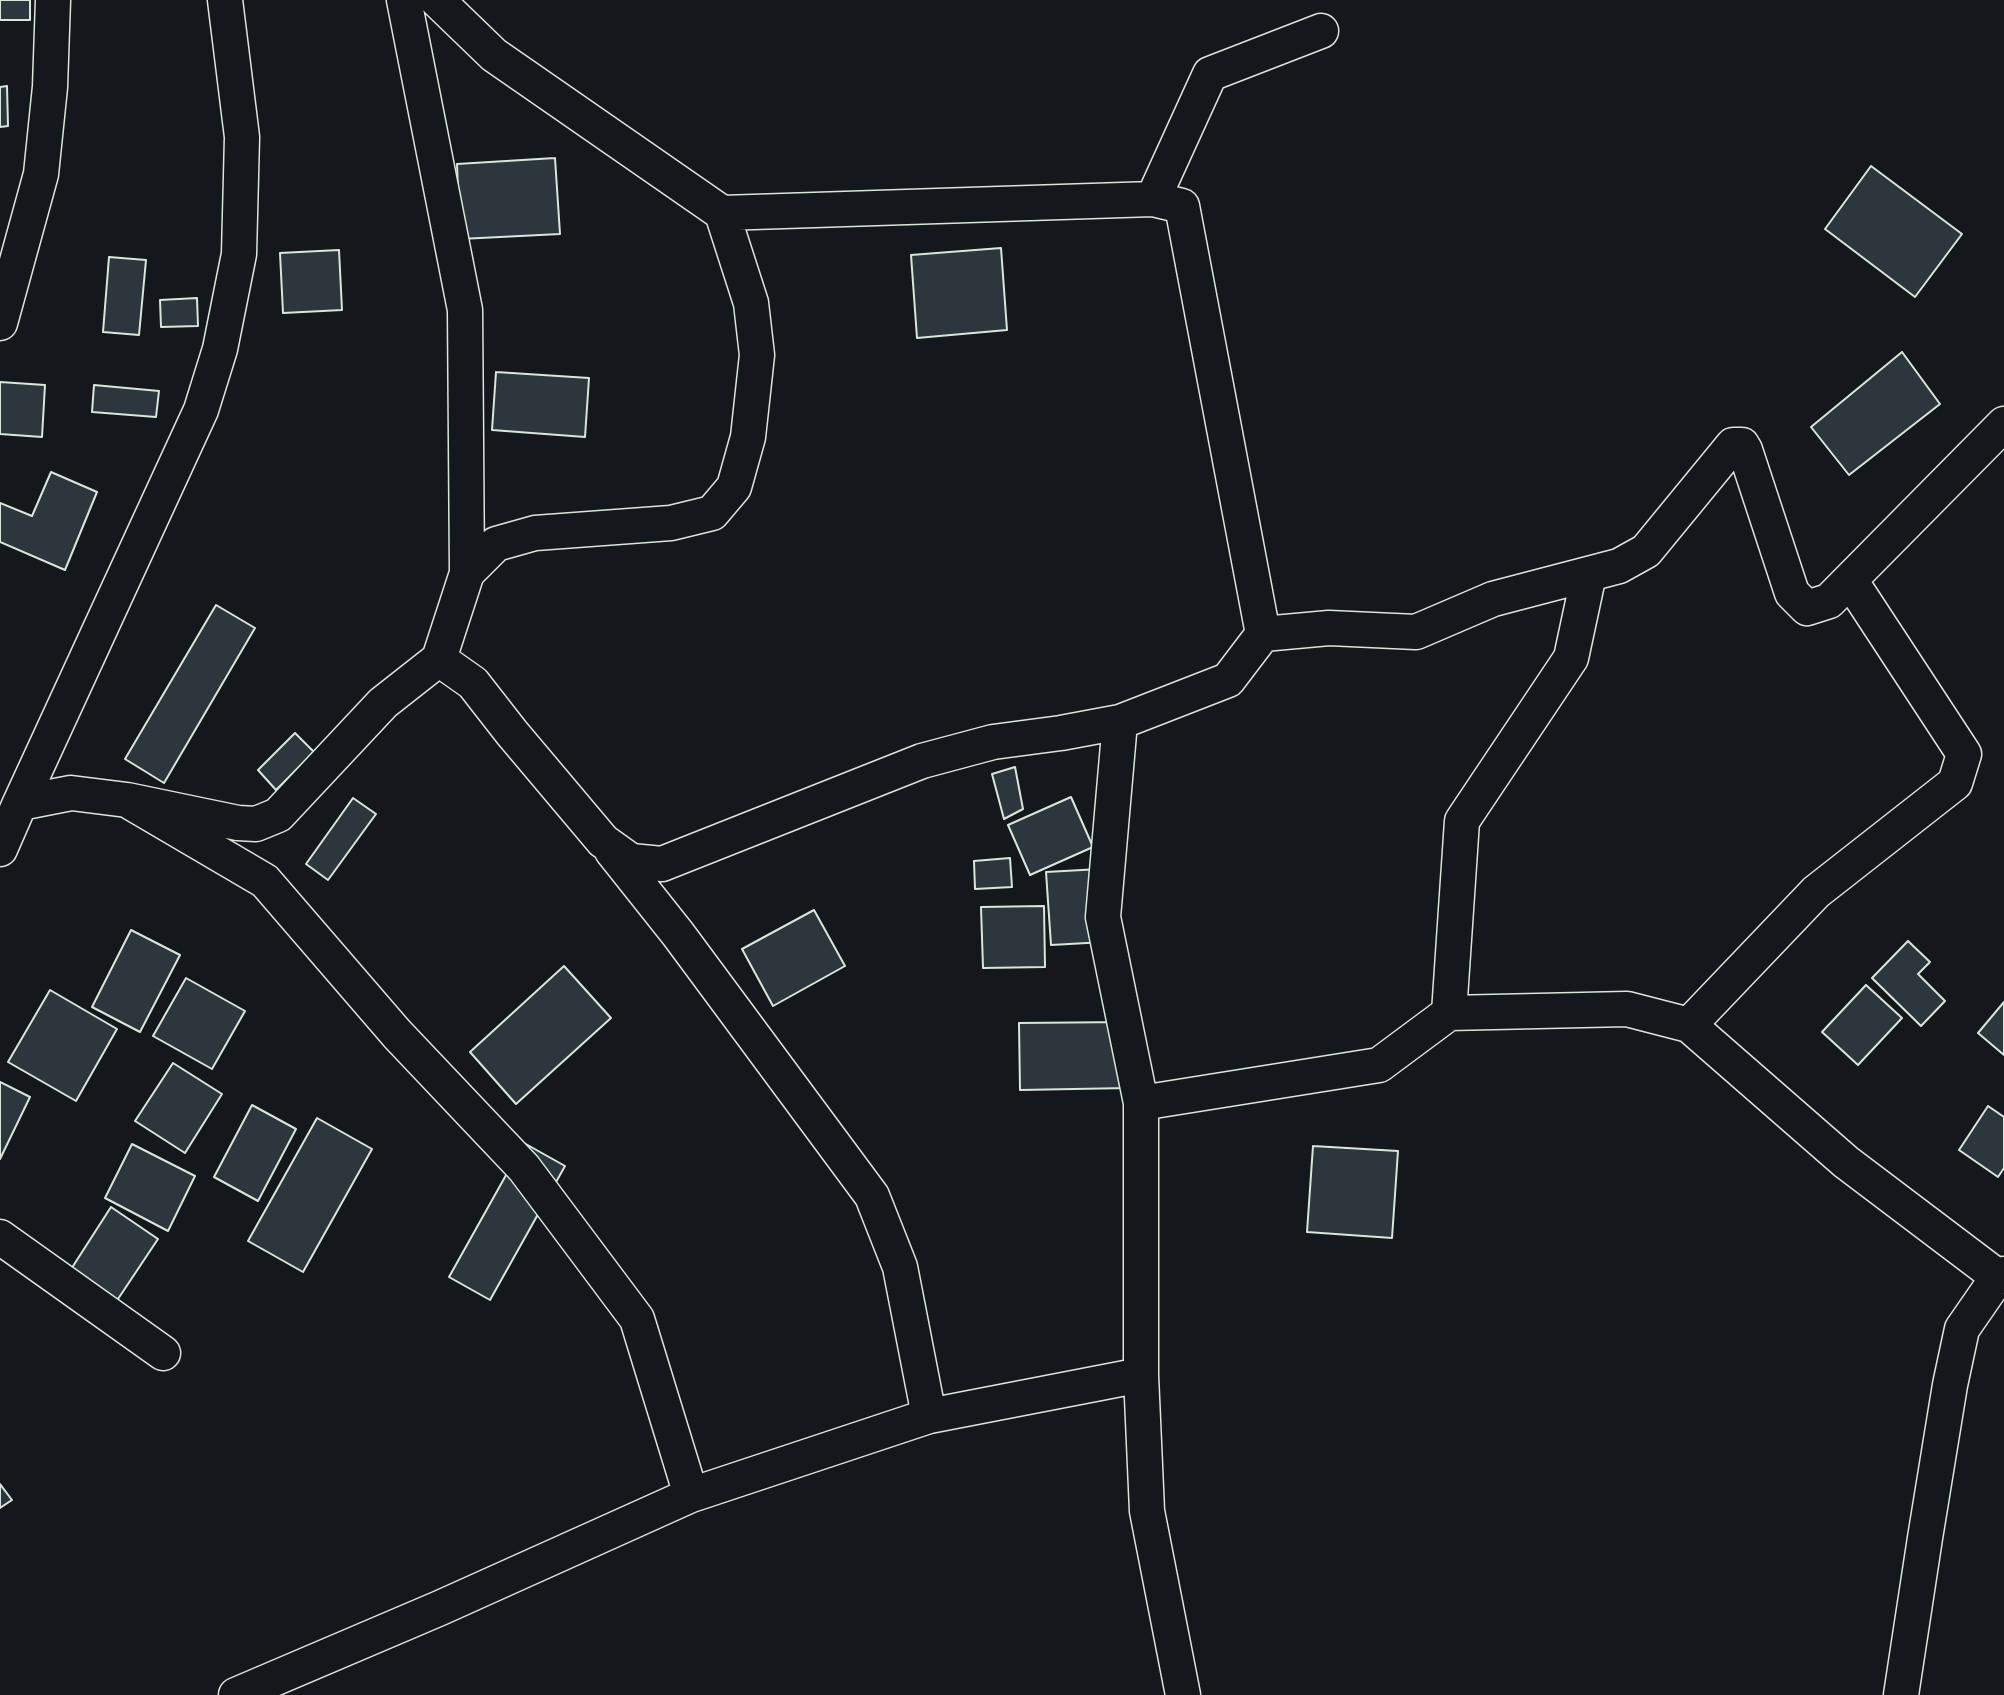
<!DOCTYPE html>
<style>
body{margin:0}
canvas{display:block;background:#14181c}
</style>
<canvas width="2004" height="1695"></canvas>
<script>
const ctx = document.querySelector('canvas').getContext('2d');
ctx.lineJoin = 'round';
function paint(path, color) { ctx.fillStyle = color; ctx.fill(path, 'evenodd'); }
const poly = rows => new Path2D(rows.map(r => 'M' + r).join(''));
function stroke(path, color, width, dash) { ctx.strokeStyle = color; ctx.lineWidth = width; ctx.lineCap = dash ? 'butt' : 'round'; ctx.setLineDash(dash || []); ctx.stroke(path); }
const building = poly([
 [0,0,30,0,30,20,0,20,0,0],
 [7,86,8,126,0,127,0,87,7,86],
 [555,158,560,234,460,239,457,164,555,158],
 [1871,166,1962,234,1915,297,1825,229,1871,166],
 [1001,248,1007,330,917,338,911,255,1001,248],
 [339,250,342,310,283,313,280,253,339,250],
 [109,257,146,260,139,335,103,332,109,257],
 [197,298,198,326,161,327,160,300,197,298],
 [1902,352,1940,404,1849,475,1811,427,1902,352],
 [496,372,589,378,585,437,492,430,496,372],
 [0,382,45,385,42,437,0,434,0,382],
 [94,385,159,391,156,417,92,412,94,385],
 [51,472,97,492,65,570,0,542,0,503,32,516,51,472],
 [216,605,255,628,164,783,125,759,216,605],
 [295,733,314,752,276,790,258,770,295,733],
 [1015,767,1023,809,1004,819,992,774,1015,767],
 [1071,797,1093,847,1030,875,1008,825,1071,797],
 [353,798,376,814,328,880,306,864,353,798],
 [1010,858,1012,887,975,889,974,861,1010,858],
 [1100,869,1105,942,1051,945,1046,872,1100,869],
 [1044,906,1045,967,983,968,981,907,1044,906],
 [814,910,845,966,773,1006,742,949,814,910],
 [131,930,180,955,140,1032,92,1007,131,930],
 [1908,941,1930,962,1918,974,1945,1001,1921,1026,1872,978,1908,941],
 [564,966,611,1018,516,1104,470,1052,564,966],
 [186,978,245,1011,212,1069,153,1036,186,978],
 [1866,985,1902,1018,1858,1065,1822,1032,1866,985],
 [50,990,117,1029,76,1101,8,1062,50,990],
 [2004,1002,2004,1055,1978,1033,2004,1002],
 [1126,1022,1128,1088,1020,1090,1019,1023,1126,1022],
 [173,1063,222,1094,185,1153,135,1121,173,1063],
 [0,1082,30,1097,0,1159,0,1082],
 [252,1105,296,1129,258,1201,214,1177,252,1105],
 [1988,1106,2004,1117,2004,1168,1998,1177,1959,1150,1988,1106],
 [317,1118,372,1149,303,1272,248,1241,317,1118],
 [524,1143,565,1166,490,1300,449,1277,524,1143],
 [132,1144,195,1176,168,1231,105,1198,132,1144],
 [1313,1146,1398,1151,1392,1238,1307,1232,1313,1146],
 [111,1207,158,1239,112,1308,66,1277,111,1207],
 [0,1484,12,1500,0,1508,0,1484]
]);
const minor = poly([
 [404,0,465,310,467,573],
 [437,0,494,55,722,213,751,303,757,355,748,437,734,487,712,513,671,523,535,533,496,544,467,573,439,659,473,683,512,733,603,841,631,861,662,864,922,761,993,742,1061,733,1120,722,1228,680,1263,634,1329,628,1416,632,1493,599,1619,566,1646,551,1733,445,1742,445,1745,450,1792,593,1807,608,1829,601,2004,424],
 [1153,199,1210,74,1321,31],
 [722,213,1153,199,1182,206,1263,634],
 [0,323,41,174,50,87,53,0],
 [1120,722,1103,917,1141,1103,1141,1375,1147,1511,1183,1695],
 [127,800,265,881,397,1034,524,1168,637,1319,691,1495],
 [20,803,201,410,220,349,239,254,242,137,225,0],
 [0,849,20,803,71,793,127,800,238,823,256,824,278,815,383,703,439,659],
 [612,851,678,934,872,1196,900,1267,929,1416],
 [1449,1013,1627,1009,1689,1025,1846,1162,1998,1277],
 [1689,1025,1816,892,1955,783,1964,754,1850,580],
 [1141,1103,1379,1065,1449,1013,1462,821,1571,658,1589,574],
 [0,1237,163,1353],
 [236,1695,440,1608,691,1495,929,1416,1141,1375],
 [1901,1695,1925,1538,1950,1385,1962,1329,1998,1277,2004,1274]
]);
paint(building, '#2c363c');
stroke(building, '#d8e6dc', 2);
stroke(minor, '#d8e6dc', 37);
stroke(minor, '#14181c', 34);
</script>
